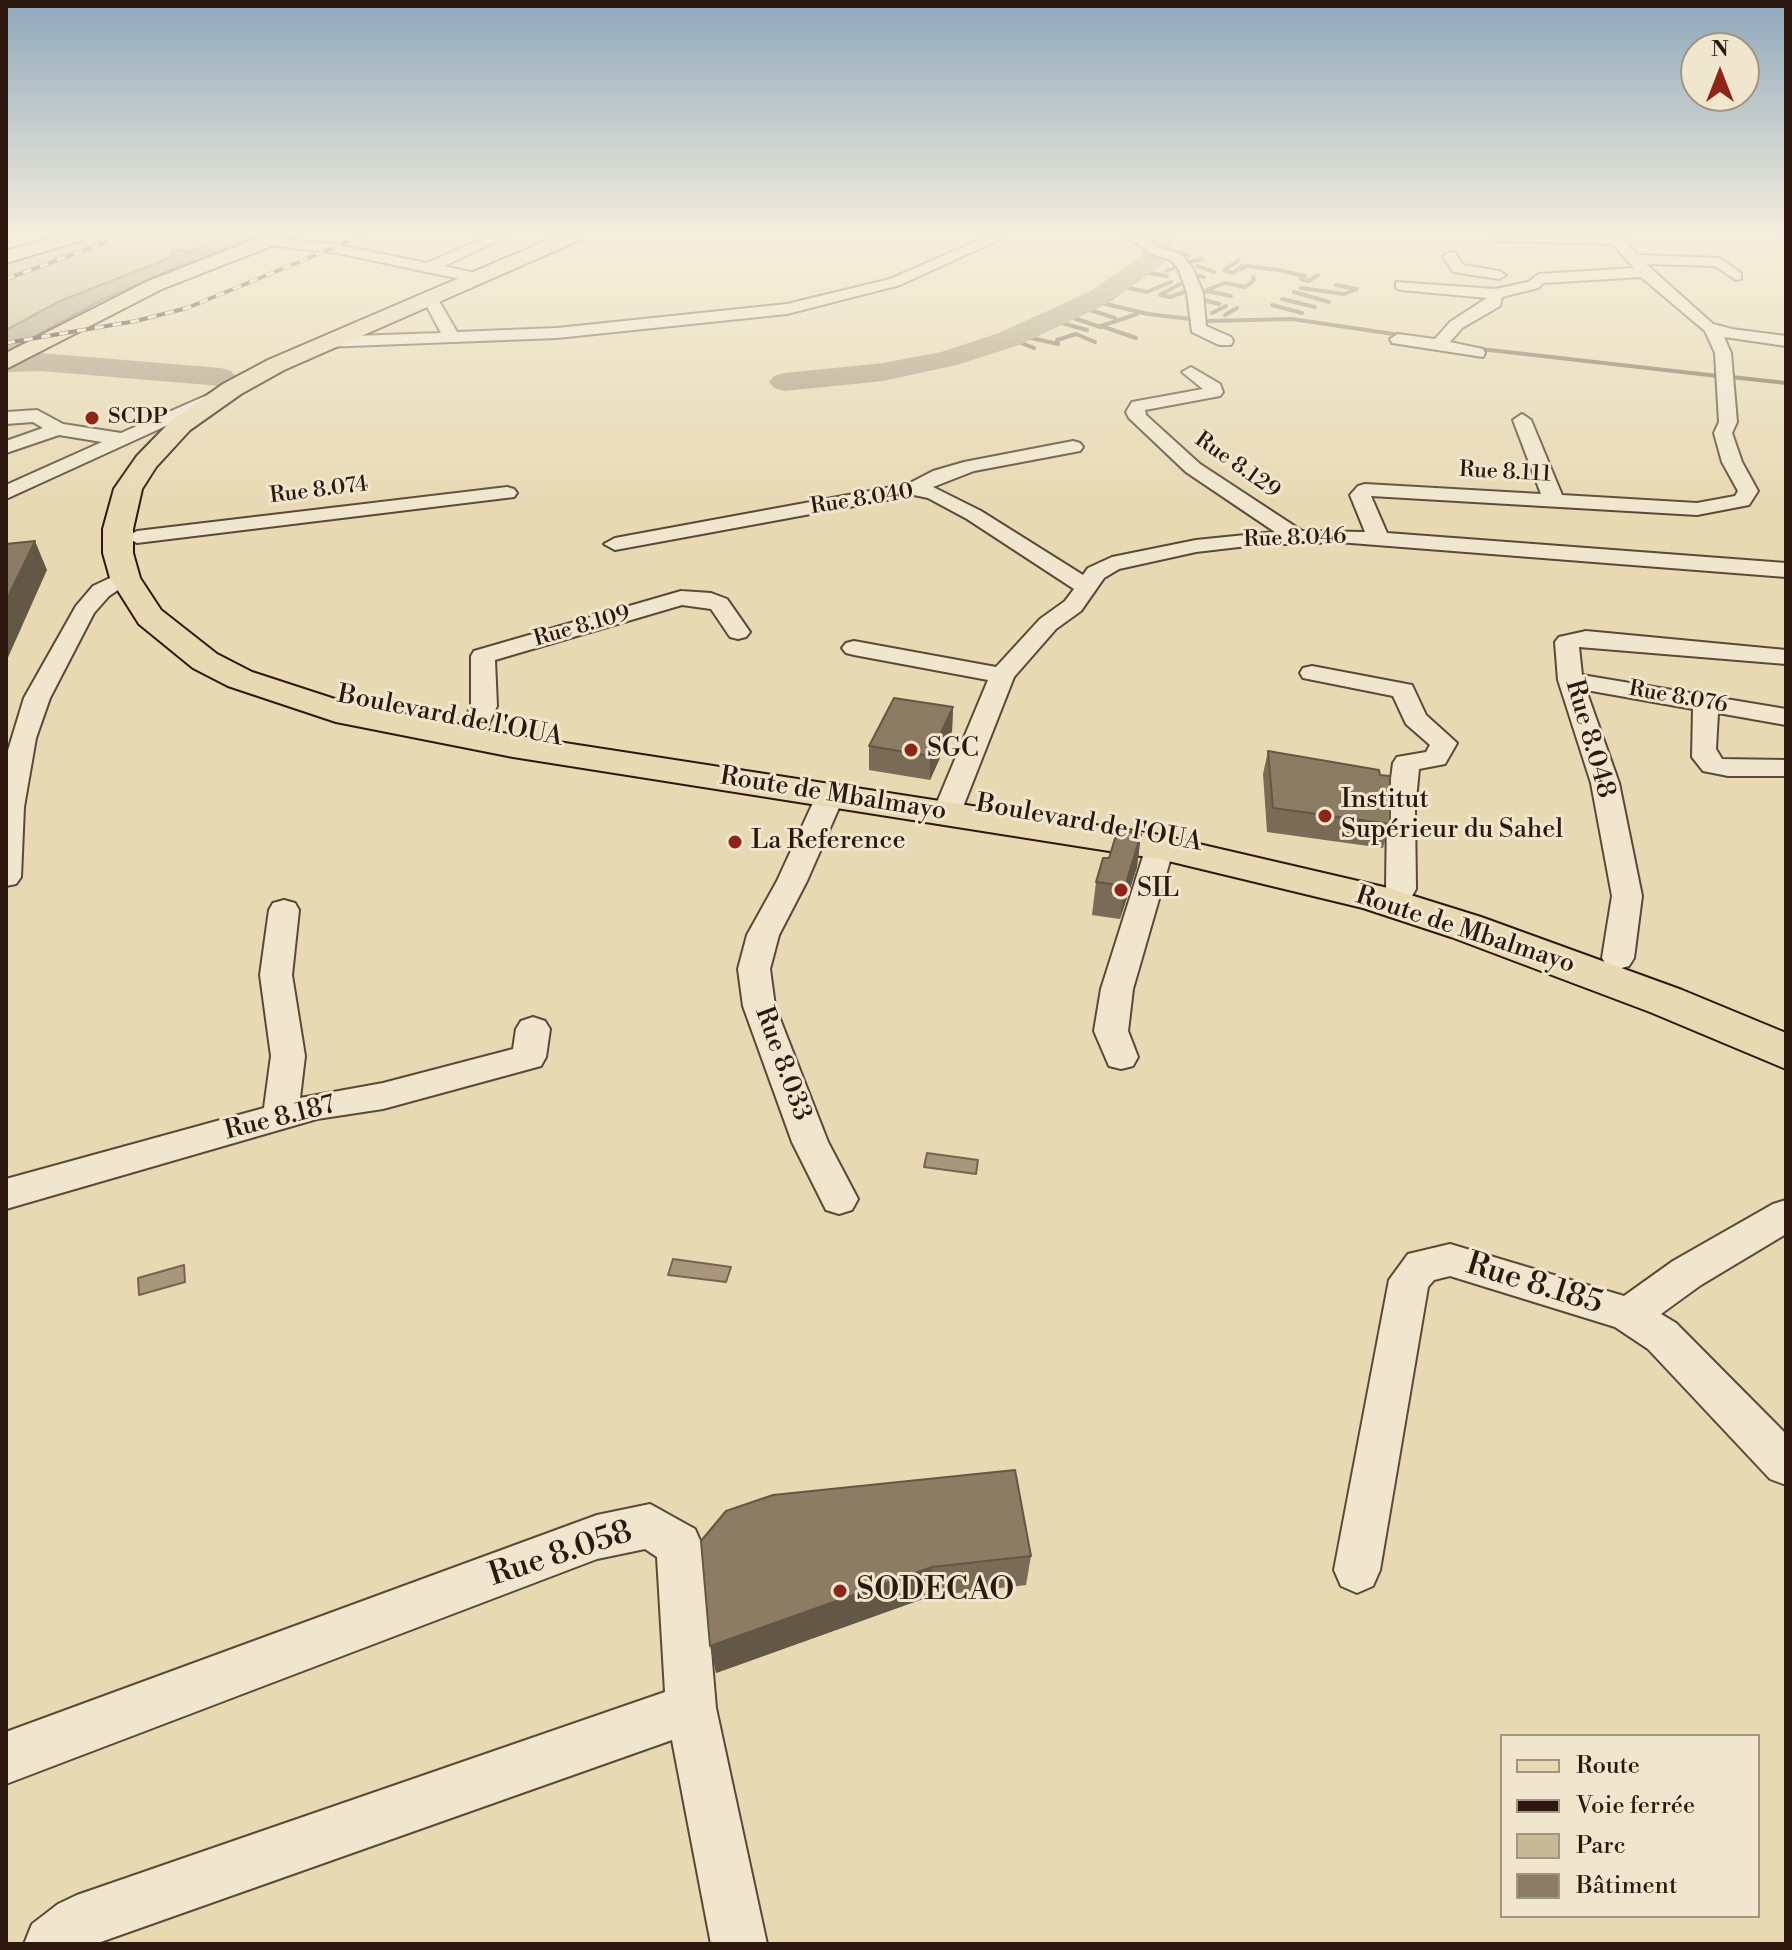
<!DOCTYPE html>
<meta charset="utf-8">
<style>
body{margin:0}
#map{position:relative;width:1792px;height:1950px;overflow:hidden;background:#e7d9b2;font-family:"Libre Bodoni",serif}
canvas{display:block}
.frame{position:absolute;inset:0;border:8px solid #2c180f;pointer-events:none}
.legend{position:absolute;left:1500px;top:1734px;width:260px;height:184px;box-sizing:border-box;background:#efe6cd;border:2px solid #a19481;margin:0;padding:10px 14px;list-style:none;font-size:24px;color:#2c180f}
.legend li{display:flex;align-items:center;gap:16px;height:40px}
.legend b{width:40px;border:2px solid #a19481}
.north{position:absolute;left:1680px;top:32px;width:80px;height:80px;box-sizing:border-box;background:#efe6cd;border:2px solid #a19481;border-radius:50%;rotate:0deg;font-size:22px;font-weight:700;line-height:32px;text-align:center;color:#2c180f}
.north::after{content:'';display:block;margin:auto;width:28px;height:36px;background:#8f2418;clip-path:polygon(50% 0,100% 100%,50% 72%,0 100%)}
</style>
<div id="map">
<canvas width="1792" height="1950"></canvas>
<div class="frame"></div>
<ul class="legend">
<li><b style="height:10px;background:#e7d9b2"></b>Route</li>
<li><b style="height:10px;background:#2c180f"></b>Voie ferrée</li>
<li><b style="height:22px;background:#c7b896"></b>Parc</li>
<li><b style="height:22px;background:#8d7c64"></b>Bâtiment</li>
</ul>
<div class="north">N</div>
</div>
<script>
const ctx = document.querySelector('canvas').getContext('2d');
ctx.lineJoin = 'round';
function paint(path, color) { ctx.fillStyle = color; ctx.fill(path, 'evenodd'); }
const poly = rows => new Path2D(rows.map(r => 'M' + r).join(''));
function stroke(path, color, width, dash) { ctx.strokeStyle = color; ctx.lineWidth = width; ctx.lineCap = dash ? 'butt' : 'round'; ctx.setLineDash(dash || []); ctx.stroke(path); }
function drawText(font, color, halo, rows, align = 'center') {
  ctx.font = font + ' "Libre Bodoni",serif'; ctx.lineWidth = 6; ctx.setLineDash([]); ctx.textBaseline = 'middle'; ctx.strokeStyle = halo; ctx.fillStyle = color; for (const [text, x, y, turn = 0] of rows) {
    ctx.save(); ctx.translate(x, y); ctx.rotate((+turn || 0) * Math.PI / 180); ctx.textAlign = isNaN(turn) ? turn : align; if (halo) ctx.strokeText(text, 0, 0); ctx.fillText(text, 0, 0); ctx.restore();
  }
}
const green = poly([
 [76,236,231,236,187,252,178,250,171,254,173,257,60,301,6,330,6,257]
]);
const water = poly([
 [231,236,262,236,179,266,102,300,6,352,6,330,60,301,172,257,171,253,178,250,188,252,231,236],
 [927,1153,978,1160,976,1174,924,1167,927,1153],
 [673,1259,731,1267,726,1282,668,1275,673,1259],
 [184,1265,185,1282,139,1295,138,1278,184,1265]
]);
const stream = poly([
 [1168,251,1189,255],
 [1178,260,1185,263,1202,259],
 [1197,266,1214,272],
 [1242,269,1247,266,1278,270,1305,276,1301,279,1309,281,1318,275],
 [1224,270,1233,273,1242,266],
 [1224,270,1239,260],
 [1166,271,1179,266],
 [1145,272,1167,276],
 [1178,272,1204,277],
 [1248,285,1254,280,1253,277],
 [1125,287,1147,292,1171,282],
 [1301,288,1344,294,1357,289,1336,285],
 [1207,290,1225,283,1245,287],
 [1294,292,1329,302],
 [1160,295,1170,297,1195,288],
 [1160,295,1180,284],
 [1193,297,1207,291,1231,296],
 [1193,297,1219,304],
 [1282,299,1315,307],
 [1093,301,1148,314,1200,320],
 [1272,305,1302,313],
 [1084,308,1115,318],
 [1212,313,1226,306],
 [1225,315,1237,308],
 [1068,316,1100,327],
 [1208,321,1292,319,1407,336],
 [1058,322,1087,330],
 [1027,337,1058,344,1057,340,1076,334,1095,342],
 [1136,338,1101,326,1137,314],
 [1017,341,1034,348],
 [1472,348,1718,376],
 [1722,376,1786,383]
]);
const river = poly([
 [1150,236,1174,236,1169,259,1109,303,1019,345,957,365,883,381,784,391,774,388,769,382,774,376,784,373,883,363,941,352,999,333,1091,291,1148,251,1150,236],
 [41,353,221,368,231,371,236,377,231,383,221,386,41,371,6,372,6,354,41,353]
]);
const minor = poly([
 [489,236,508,236,444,266,480,274,483,277,475,282,337,253,269,245,262,241,269,237,337,245,427,263,489,236],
 [988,236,1007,236,900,285,787,314,557,338,324,347,316,342,324,337,441,333,422,297,430,292,435,294,457,332,557,328,787,304,890,279,988,236],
 [1122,236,1144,236,1158,247,1181,254,1193,269,1203,293,1206,326,1231,337,1233,341,1231,345,1219,345,1192,332,1187,293,1179,270,1171,260,1148,253,1137,243,1122,236],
 [1491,236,1621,236,1638,255,1719,258,1741,273,1741,279,1736,280,1715,266,1646,264,1713,324,1732,329,1786,336,1786,346,1724,337,1731,353,1737,422,1732,433,1742,462,1758,491,1749,505,1697,515,1371,496,1387,533,1786,563,1786,577,1338,542,1256,545,1196,552,1119,569,1104,578,1081,611,1056,629,1014,677,961,812,957,818,947,820,937,818,933,812,988,680,854,655,846,653,842,648,846,643,854,641,996,667,1040,619,1065,601,1074,589,967,519,928,498,914,495,615,550,604,544,615,538,908,484,933,471,964,462,1073,441,1080,443,1083,447,1080,451,974,471,933,487,981,511,1083,575,1088,568,1112,557,1196,540,1275,532,1186,472,1129,418,1126,412,1132,402,1203,389,1182,372,1191,367,1220,384,1223,392,1220,396,1145,410,1146,415,1200,464,1302,531,1365,532,1350,495,1358,486,1365,484,1541,494,1513,420,1522,414,1531,420,1562,495,1697,503,1735,496,1738,491,1722,462,1714,433,1719,422,1715,353,1705,331,1641,277,1543,283,1538,288,1502,297,1500,306,1462,328,1450,342,1483,349,1485,353,1483,357,1392,343,1390,339,1398,334,1435,339,1450,322,1487,298,1401,290,1396,288,1396,282,1495,289,1528,282,1539,274,1634,268,1613,244,1497,241,1491,236],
 [1776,236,1786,236,1786,241,1778,239,1776,236],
 [1450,252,1455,253,1463,265,1499,271,1506,275,1499,279,1453,272,1443,256,1450,252],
 [221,389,230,394,227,398,6,499,6,485,102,442,59,435,6,453,6,441,43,428,33,422,6,424,6,412,37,410,63,424,121,433,221,389],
 [507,487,514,489,517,493,514,497,137,543,126,537,137,531,507,487],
 [125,571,136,578,109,596,94,613,50,698,36,738,24,807,21,877,16,884,6,886,6,757,24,698,76,606,93,586,125,571],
 [681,591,711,593,727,599,750,632,746,637,738,639,730,637,711,609,682,605,495,660,497,706,488,726,484,732,475,734,466,732,462,726,471,706,471,656,474,651,681,591],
 [1586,631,1786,650,1786,664,1579,647,1582,675,1786,709,1786,725,1718,713,1716,749,1722,759,1786,760,1786,776,1728,776,1703,771,1692,757,1693,709,1586,690,1619,783,1642,896,1634,958,1629,966,1618,969,1607,966,1602,958,1612,896,1591,783,1558,680,1555,642,1559,637,1586,631],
 [1312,666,1412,685,1426,715,1457,743,1445,764,1419,769,1415,810,1416,889,1412,896,1401,899,1390,896,1386,889,1387,810,1393,763,1397,757,1426,752,1430,745,1406,724,1393,696,1303,678,1300,673,1303,668,1312,666],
 [831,786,841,788,845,794,807,881,779,935,770,969,775,1006,828,1142,858,1199,852,1210,839,1214,826,1210,792,1142,743,1006,738,969,747,935,777,881,817,794,821,788,831,786],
 [1160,838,1170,841,1174,847,1133,989,1128,1031,1138,1057,1133,1066,1121,1069,1109,1066,1094,1031,1101,989,1146,847,1150,841,1160,838],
 [284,900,295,903,299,910,292,975,305,1056,300,1098,383,1083,513,1049,516,1029,521,1021,533,1017,545,1021,550,1029,546,1057,541,1066,383,1109,317,1119,6,1209,6,1179,264,1108,271,1056,260,975,269,910,273,903,284,900],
 [1786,1200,1786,1234,1701,1285,1661,1314,1676,1323,1786,1434,1786,1485,1770,1479,1648,1349,1615,1327,1450,1276,1434,1280,1428,1287,1380,1570,1373,1586,1357,1593,1341,1586,1334,1570,1389,1280,1408,1254,1450,1244,1624,1296,1673,1261,1773,1204,1786,1200],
 [650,1504,695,1529,702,1545,716,1708,767,1944,711,1944,672,1740,95,1944,24,1944,32,1924,58,1904,77,1895,665,1692,657,1557,645,1549,597,1559,6,1784,6,1732,597,1515,650,1504]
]);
const major = poly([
 [57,236,85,236,82,240,6,263,6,251,57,236],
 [264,236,290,236,287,240,162,289,6,369,6,353,148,281,264,236]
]);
const highway = poly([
 [557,236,583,236,580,240,284,370,241,394,190,430,156,467,142,489,133,529,133,553,140,578,161,610,217,654,252,672,344,702,513,735,1160,835,1388,888,1481,917,1682,990,1786,1033,1786,1069,1650,1012,1451,937,1363,908,1160,859,513,757,336,722,228,686,193,668,139,624,110,578,103,553,103,529,114,489,137,456,172,420,223,384,268,360,557,236]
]);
const rail = poly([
 [6,279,123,236],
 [6,343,136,321,187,308,362,236]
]);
const wall = poly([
 [953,707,952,731,930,780,869,770,869,746],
 [1268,751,1390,824,1383,848,1267,832,1263,774],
 [1141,834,1137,867,1120,919,1092,915,1096,882,1109,858],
 [701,1541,1031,1556,1026,1585,931,1596,716,1673]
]);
const shadedWall = poly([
 [35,541,47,570,6,662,6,601],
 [953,707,952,731,930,780,930,756],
 [1141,834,1137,867,1120,919,1125,886],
 [932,1567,931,1596,716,1673,710,1646]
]);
const building = poly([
 [35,541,6,601,6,544,35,541],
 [894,698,953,707,930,756,869,746,894,698],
 [1268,751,1379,770,1380,775,1390,776,1390,824,1273,808,1268,751],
 [1118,829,1141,834,1125,886,1096,882,1103,858,1109,858,1118,829],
 [1015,1470,1031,1556,932,1567,710,1646,701,1541,726,1511,773,1495,1015,1470]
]);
const markers = [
 [92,418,8,"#8f2418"],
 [911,750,8,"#8f2418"],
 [1325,816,8,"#8f2418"],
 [735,842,8,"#8f2418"],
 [1121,890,8,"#8f2418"],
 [840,1591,8,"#8f2418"]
];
const farPoinames = [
 ["SCDP",108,418]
];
const farStreetnames = [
 ["Rue 8.129",1237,466,35],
 ["Rue 8.111",1505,473,3],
 ["Rue 8.074",319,491,-7],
 ["Rue 8.040",862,500,-9],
 ["Rue 8.046",1295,539,-2],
 ["Rue 8.109",582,627,-16],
 ["Rue 8.076",1678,698,10]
];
const streetNames = [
 ["Boulevard de l'OUA",450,717,11],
 ["Rue 8.048",1589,739,74],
 ["Route de Mbalmayo",833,795,9],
 ["Boulevard de l'OUA",1089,824,10],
 ["Route de Mbalmayo",1465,931,18],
 ["Rue 8.033",782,1064,70],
 ["Rue 8.187",280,1119,-14]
];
const poiNames = [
 ["SGC",927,750],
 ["Institut",1341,801],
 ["Supérieur du Sahel",1341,831],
 ["La Reference",751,842],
 ["SIL",1137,890]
];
const nearStreetnames = [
 ["Rue 8.185",1534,1285,17],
 ["Rue 8.058",561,1555,-18]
];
const nearPoinames = [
 ["SODECAO",856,1591]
];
paint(green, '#c7b896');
paint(water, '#a7977b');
stroke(water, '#766450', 2);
stroke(stream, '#766450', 4);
paint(river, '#a7977b');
stroke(minor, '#5b4838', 4);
stroke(major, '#2c180f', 4);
stroke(highway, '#2c180f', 4);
paint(minor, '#efe6cd');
paint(major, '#e7d9b2');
paint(highway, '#e7d9b2');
stroke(rail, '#2c180f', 4);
stroke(rail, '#efe6cd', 3, [9]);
paint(wall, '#796b56');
paint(shadedWall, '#635746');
paint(building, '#8d7c64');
stroke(building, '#635746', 2);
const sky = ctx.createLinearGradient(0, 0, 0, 509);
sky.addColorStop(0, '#8ea8bc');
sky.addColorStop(0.46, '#f4eedc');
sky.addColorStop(1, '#f4eedc00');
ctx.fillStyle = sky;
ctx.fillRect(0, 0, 1792, 509);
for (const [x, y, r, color] of markers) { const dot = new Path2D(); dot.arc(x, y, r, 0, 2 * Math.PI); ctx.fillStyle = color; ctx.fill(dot); stroke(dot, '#efe6cd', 3); }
drawText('22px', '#2c180f', '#efe6cd', farPoinames, 'left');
drawText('22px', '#2c180f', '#efe6cd', farStreetnames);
drawText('26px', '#2c180f', '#efe6cd', streetNames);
drawText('26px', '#2c180f', '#efe6cd', poiNames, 'left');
drawText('32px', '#2c180f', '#efe6cd', nearStreetnames);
drawText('32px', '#2c180f', '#efe6cd', nearPoinames, 'left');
</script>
